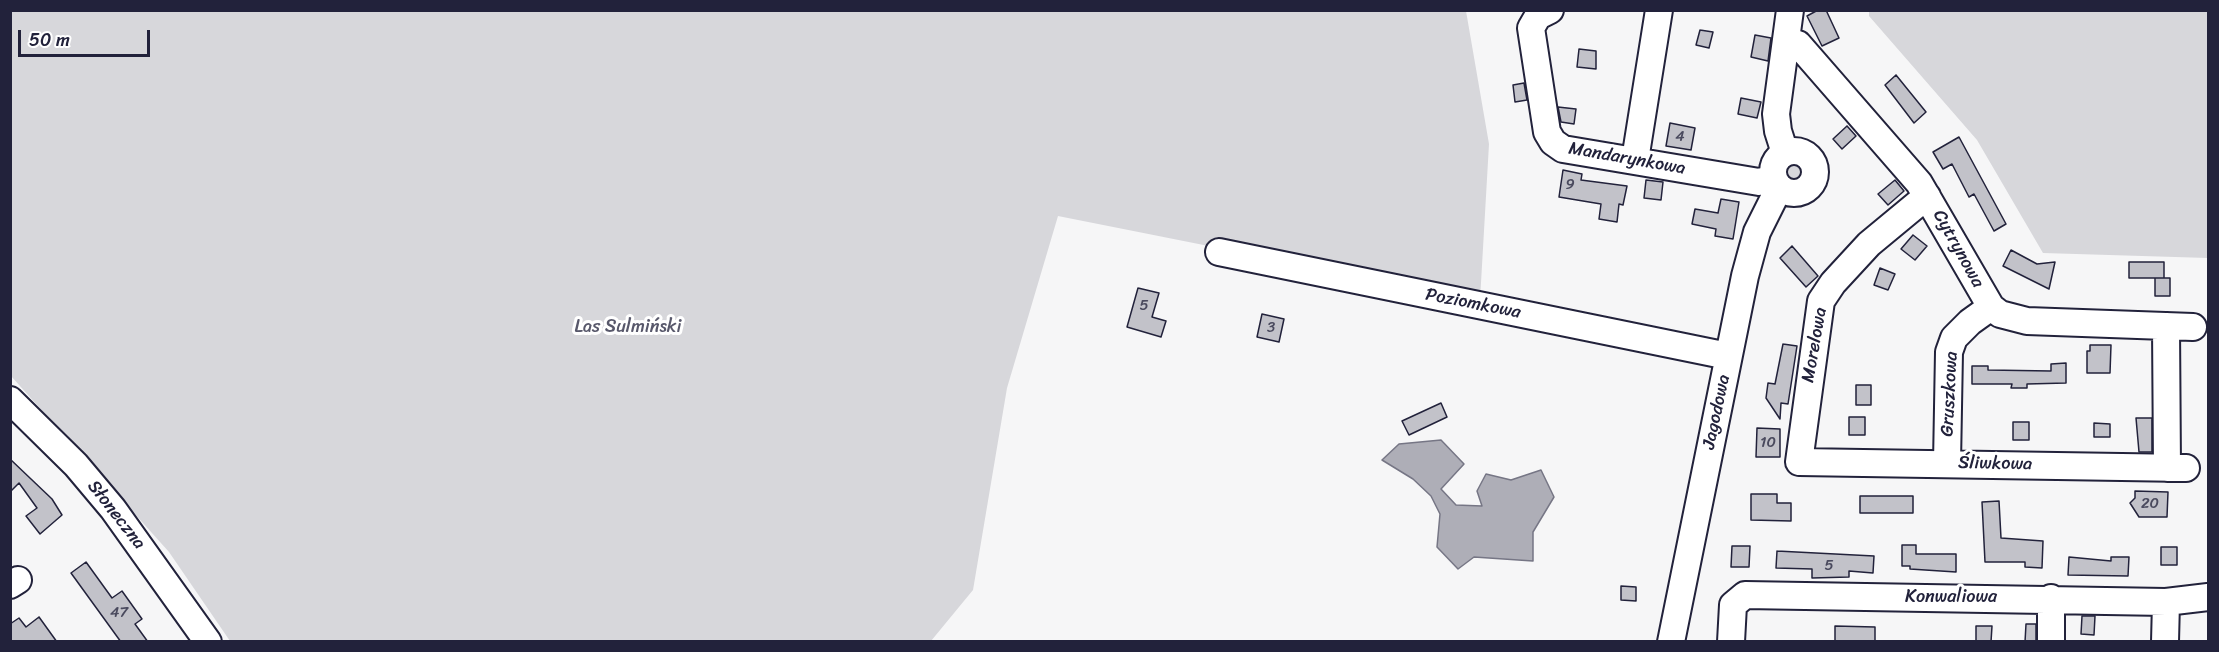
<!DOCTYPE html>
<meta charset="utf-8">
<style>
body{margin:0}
#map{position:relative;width:2219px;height:652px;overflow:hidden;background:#f6f6f7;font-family:Sriracha,sans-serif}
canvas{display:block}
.frame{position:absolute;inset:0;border:12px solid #22223b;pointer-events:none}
.scale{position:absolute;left:18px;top:30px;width:132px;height:27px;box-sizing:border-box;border:3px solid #22223b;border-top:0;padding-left:8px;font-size:18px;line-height:21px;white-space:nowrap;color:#22223b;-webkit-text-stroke:4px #fff;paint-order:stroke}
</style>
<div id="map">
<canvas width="2219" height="652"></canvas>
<div class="frame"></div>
<div class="scale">50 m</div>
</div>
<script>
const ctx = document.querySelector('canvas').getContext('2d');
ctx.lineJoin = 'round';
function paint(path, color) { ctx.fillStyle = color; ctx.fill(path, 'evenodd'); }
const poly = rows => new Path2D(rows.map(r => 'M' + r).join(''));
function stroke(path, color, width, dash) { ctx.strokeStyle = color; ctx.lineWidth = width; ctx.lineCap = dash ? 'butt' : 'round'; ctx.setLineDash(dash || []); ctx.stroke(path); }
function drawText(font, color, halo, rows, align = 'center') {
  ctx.font = font + ' Sriracha,sans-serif'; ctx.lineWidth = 6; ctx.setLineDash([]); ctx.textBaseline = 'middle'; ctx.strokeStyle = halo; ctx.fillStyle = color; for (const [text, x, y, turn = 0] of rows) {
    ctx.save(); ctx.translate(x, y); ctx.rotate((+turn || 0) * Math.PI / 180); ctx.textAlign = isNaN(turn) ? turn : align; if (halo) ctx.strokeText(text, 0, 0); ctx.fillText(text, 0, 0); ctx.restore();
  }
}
const green = poly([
 [10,11,1466,11,1489,144,1480,300,1058,216,1007,388,973,590,931,641,230,641,169,552,11,376],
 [1869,11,2208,11,2208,258,2043,253,1977,140,1869,16],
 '1784 171a10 10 0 1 1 20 0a10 10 0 1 1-20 0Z'
]);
const water = poly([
 [1441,440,1464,464,1441,489,1456,505,1482,506,1477,491,1486,474,1511,480,1541,470,1554,497,1533,532,1533,561,1474,557,1458,569,1437,547,1440,514,1431,496,1413,479,1382,460,1399,444,1441,440]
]);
const building = poly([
 [1818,10,1826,10,1839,38,1822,46,1807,16,1818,10],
 [1700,30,1713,32,1709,48,1696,45,1700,30],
 [1755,35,1771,38,1768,61,1751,57,1755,35],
 [1579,49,1596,51,1596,69,1577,67,1579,49],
 [1896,75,1926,112,1914,123,1885,85,1896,75],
 [1524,83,1527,100,1515,102,1513,85,1524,83],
 [1741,98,1761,102,1757,118,1738,114,1741,98],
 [1558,107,1576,109,1574,124,1561,122,1558,107],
 [1670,123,1695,128,1691,150,1666,146,1670,123],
 [1847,126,1856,136,1842,149,1833,139,1847,126],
 [1959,137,2006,224,1994,231,1974,194,1969,197,1952,164,1943,169,1933,152,1959,137],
 [1563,170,1582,174,1581,180,1627,186,1623,205,1619,204,1617,222,1599,219,1601,204,1559,197,1563,170],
 [1646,180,1663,182,1661,200,1644,198,1646,180],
 [1895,180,1904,191,1888,205,1878,194,1895,180],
 [1721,199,1739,202,1733,239,1715,236,1716,229,1692,224,1695,209,1718,213,1721,199],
 [1913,235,1927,246,1915,260,1901,249,1913,235],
 [1792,246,1818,276,1806,287,1780,258,1792,246],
 [2011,250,2037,264,2055,262,2049,289,2003,266,2011,250],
 [2129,262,2164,262,2164,278,2129,278,2129,262],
 [1880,268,1895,274,1888,290,1874,285,1880,268],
 [2155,278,2170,278,2170,296,2155,296,2155,278],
 [1138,288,1159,293,1152,317,1166,321,1161,337,1127,327,1138,288],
 [1262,314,1284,319,1279,342,1257,337,1262,314],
 [1783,344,1797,346,1788,404,1781,403,1780,419,1766,398,1768,383,1775,384,1783,344],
 [2090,345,2111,345,2110,373,2087,373,2087,351,2090,351,2090,345],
 [2066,363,2066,383,2027,384,2027,388,2011,388,2012,384,1972,384,1972,366,1988,366,1988,370,2051,371,2051,364,2066,363],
 [1856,385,1871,385,1871,405,1856,405,1856,385],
 [1441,403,1447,417,1409,435,1402,421,1441,403],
 [1849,417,1865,417,1865,435,1849,435,1849,417],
 [2136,418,2152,418,2152,452,2139,452,2136,418],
 [2013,422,2029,422,2029,440,2013,440,2013,422],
 [2094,423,2110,424,2110,437,2094,437,2094,423],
 [1757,428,1780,429,1780,457,1756,457,1757,428],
 [10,459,52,499,62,515,40,534,26,516,37,508,19,483,10,492,10,459],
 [2135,491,2168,492,2167,517,2139,517,2130,503,2135,498,2135,491],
 [1751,494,1777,494,1777,503,1791,503,1791,521,1751,520,1751,494],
 [1860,496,1913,496,1913,513,1860,513,1860,496],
 [1999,501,2001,538,2043,541,2042,568,2025,567,2025,562,1985,562,1982,502,1999,501],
 [1902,545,1916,545,1916,554,1956,554,1956,572,1910,569,1910,566,1902,566,1902,545],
 [1732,546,1750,546,1749,567,1731,567,1732,546],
 [2161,547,2177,547,2177,565,2161,565,2161,547],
 [1777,551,1874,556,1873,573,1849,571,1849,577,1812,578,1812,569,1776,568,1777,551],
 [2069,557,2111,561,2111,557,2129,557,2128,576,2068,575,2069,557],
 [86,562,112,598,122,591,142,619,135,624,148,642,121,642,71,573,86,562],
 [1621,586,1636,587,1636,601,1621,600,1621,586],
 [2082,616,2095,616,2094,635,2081,634,2082,616],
 [39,617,57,642,10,642,10,624,19,618,26,627,39,617],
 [2026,624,2036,624,2036,642,2025,642,2026,624],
 [1835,626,1875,627,1875,642,1835,642,1835,626],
 [1976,626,1992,626,1991,642,1976,642,1976,626]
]);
const minor = poly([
 [1550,10,1538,16,1531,28,1547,132,1553,142,1563,149,1759,182,1774,178],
 [1787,42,1798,44,1919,183,1991,307,2000,314,2027,321,2193,327],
 '1773 172a21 21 0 1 1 42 0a21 21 0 1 1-42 0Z',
 [1785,153,1778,131,1776,114,1790,10],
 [1635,160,1659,10],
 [1927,196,1869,244,1833,283,1821,301,1799,462,2186,468],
 [1219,252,1728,356],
 [2166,326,2167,468],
 [10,400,76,465,113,509,208,642],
 [1947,463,1949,352,1954,338,1970,322,1991,307],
 [10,585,18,580],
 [1671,642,1745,276,1757,232,1779,188],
 [1731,642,1733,605,1745,595,2166,602,2208,597],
 [2051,642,2051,598],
 [2165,642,2166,602]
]);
const numberNames = [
 ["4",1680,137],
 ["9",1570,185],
 ["5",1144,306],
 ["3",1271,328],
 ["10",1768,443],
 ["20",2150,504],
 ["5",1829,566],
 ["47",119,613]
];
const streetNames = [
 ["Mandarynkowa",1627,159,10],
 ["Cytrynowa",1958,249,61],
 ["Poziomkowa",1473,304,11],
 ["Morelowa",1815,345,-80],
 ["Gruszkowa",1950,394,-87],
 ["Jagodowa",1717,412,-78],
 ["Śliwkowa",1995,464,1],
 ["Słoneczna",116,515,52],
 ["Konwaliowa",1951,597]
];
const parkNames = [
 ["Las Sulmiński",628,327]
];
paint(green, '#d7d7db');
paint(water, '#aeaeb7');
stroke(water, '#767685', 1.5);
paint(building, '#c2c2c9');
stroke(building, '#22223b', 1.5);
stroke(minor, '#22223b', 30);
stroke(minor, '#fff', 26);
drawText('15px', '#4a4a5e', null, numberNames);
drawText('18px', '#22223b', '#fff', streetNames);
drawText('18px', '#58586b', '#fff', parkNames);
</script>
